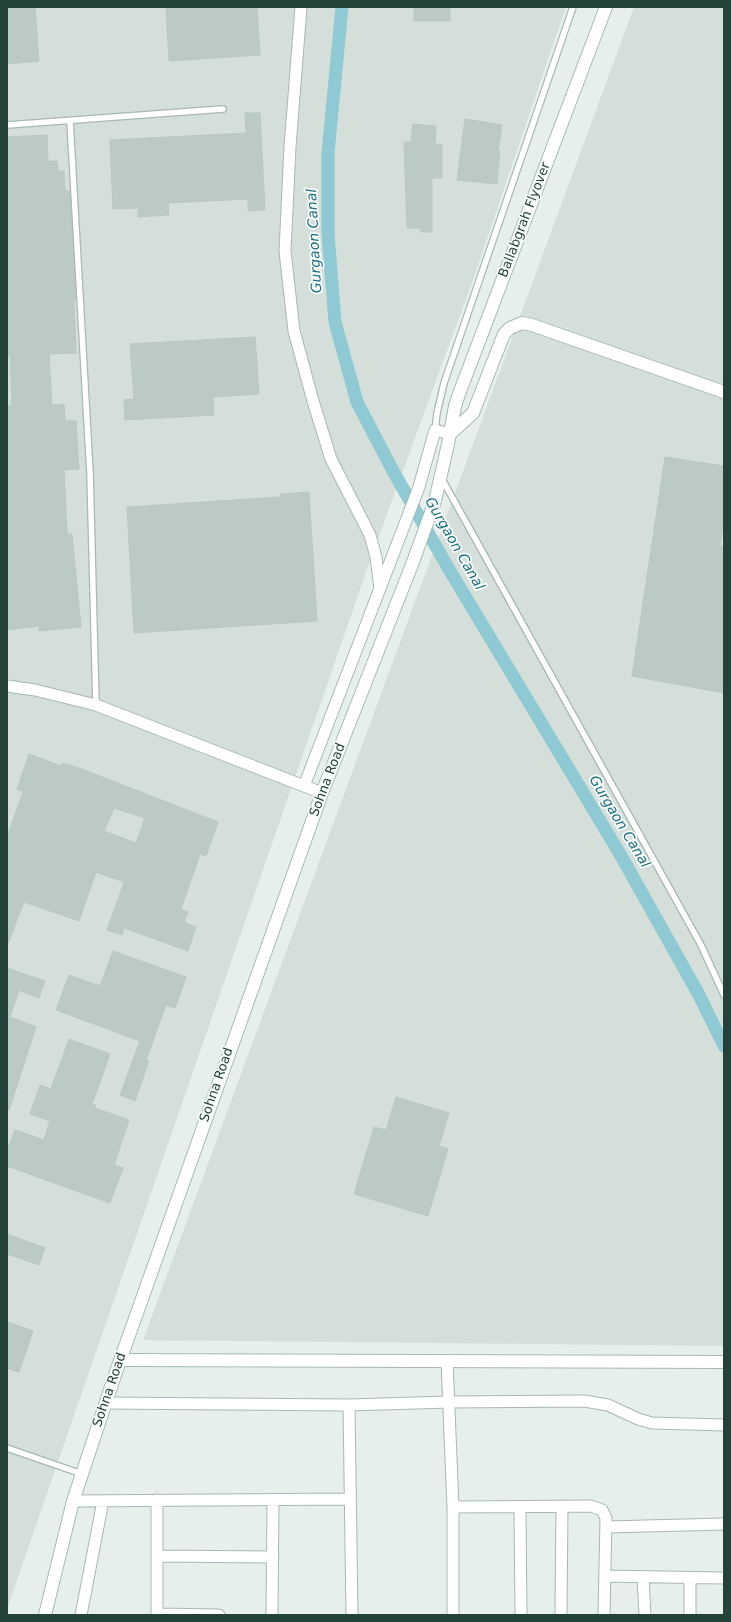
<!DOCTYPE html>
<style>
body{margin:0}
#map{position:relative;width:731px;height:1622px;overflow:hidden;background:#e6efeb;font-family:"DejaVu Sans",sans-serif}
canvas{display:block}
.frame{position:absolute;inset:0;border:8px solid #24423a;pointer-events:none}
</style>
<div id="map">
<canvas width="731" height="1622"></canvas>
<div class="frame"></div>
</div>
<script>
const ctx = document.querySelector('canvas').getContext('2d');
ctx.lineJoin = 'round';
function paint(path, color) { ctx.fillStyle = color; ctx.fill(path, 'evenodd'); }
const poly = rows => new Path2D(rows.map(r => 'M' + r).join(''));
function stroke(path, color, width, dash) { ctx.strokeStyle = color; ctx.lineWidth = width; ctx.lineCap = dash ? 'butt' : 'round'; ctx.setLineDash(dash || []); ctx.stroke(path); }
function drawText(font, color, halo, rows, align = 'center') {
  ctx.font = font + ' "DejaVu Sans",sans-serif'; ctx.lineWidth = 3.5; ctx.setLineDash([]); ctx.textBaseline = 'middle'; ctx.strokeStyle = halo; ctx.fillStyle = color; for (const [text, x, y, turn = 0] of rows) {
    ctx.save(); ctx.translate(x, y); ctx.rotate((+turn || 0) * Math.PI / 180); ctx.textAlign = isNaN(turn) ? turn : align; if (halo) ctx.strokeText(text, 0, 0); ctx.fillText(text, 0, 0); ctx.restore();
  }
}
const built = poly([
 [7,7,566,7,473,280,372,555,7,1609],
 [634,7,724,7,724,1346,143,1340]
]);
const canal = poly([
 [342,7,328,153,328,234,335,322,357,402,393,471,450,571,620,854,699,995,724,1046]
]);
const building = poly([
 [7,7,35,7,39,61,7,64,7,7],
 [166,7,257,7,260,55,169,61,166,7],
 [414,7,450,7,450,21,414,21,414,7],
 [245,113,260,113,265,210,248,211,248,199,168,203,169,215,138,217,138,208,113,209,110,140,246,133,245,113],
 [465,119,502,125,498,151,500,151,497,184,457,180,465,119],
 [413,124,436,126,435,144,442,144,442,178,432,178,432,232,421,232,421,228,407,228,404,142,411,142,413,124],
 [47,135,48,161,57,161,58,171,64,171,65,191,70,191,76,299,74,300,76,353,49,354,52,405,64,404,65,421,76,421,79,469,64,470,67,534,72,534,81,627,39,631,39,626,7,630,7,406,12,405,10,356,7,356,7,137,47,135],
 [255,337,259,394,213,397,214,415,125,420,124,400,134,399,130,344,255,337],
 [665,457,724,466,724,519,720,546,724,547,724,693,632,676,665,457],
 [309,492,317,621,134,633,127,507,280,497,280,494,309,492],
 [29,754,61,766,62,763,79,768,218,822,206,856,200,854,181,909,188,912,184,922,196,927,188,951,124,928,122,935,107,930,124,882,96,872,79,921,24,902,7,946,7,837,23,792,17,789,29,754],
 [114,808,145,818,136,843,104,831,114,808],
 [113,951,186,977,175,1008,166,1005,146,1060,149,1061,135,1101,120,1095,140,1041,56,1010,69,975,100,986,113,951],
 [7,968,45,981,39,998,19,990,10,1017,36,1027,9,1110,7,1110,7,968],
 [69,1039,110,1054,92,1104,96,1106,95,1108,129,1120,114,1165,123,1168,110,1203,7,1166,7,1151,15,1130,44,1140,50,1121,30,1114,40,1085,51,1089,69,1039],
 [396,1097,449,1113,439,1146,448,1149,428,1216,354,1194,374,1127,386,1130,396,1097],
 [7,1234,45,1248,39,1265,7,1254,7,1234],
 [7,1322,33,1331,19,1372,7,1368,7,1322]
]);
const service = poly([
 [70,121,90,473,96,705],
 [7,125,223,109],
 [435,430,437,413,444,383,573,7],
 [442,479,701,945,724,995],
 [7,1448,82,1474]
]);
const minor = poly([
 [301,7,290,147,285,251,294,331,313,401,331,459,370,535,376,557,380,589],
 [7,686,35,690,96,705,322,793],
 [304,786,419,487,435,430,450,434],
 [447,1361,453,1507,453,1615],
 [105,1403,349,1405,449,1402,584,1401,608,1405,638,1419,652,1423,724,1425],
 [349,1405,352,1615],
 [157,1500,157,1615],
 [73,1501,350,1499],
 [453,1507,591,1506,602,1510,606,1518,604,1615],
 [520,1508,521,1615],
 [606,1527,724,1524],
 [157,1556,273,1557],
 [605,1576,724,1578],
 [643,1578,645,1615],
 [690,1579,690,1615],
 [157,1614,219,1615],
 [81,1615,103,1501],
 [272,1615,273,1500],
 [561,1615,562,1507]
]);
const tertiary = poly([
 [450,434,473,413,504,334,510,328,522,323,532,325,724,392],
 [121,1360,724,1362]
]);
const secondary = poly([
 [45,1615,73,1501,116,1372,322,793,413,562,435,501,448,444,455,406,459,394,606,7]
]);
const streetNames = [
 ["Ballabgrah Flyover",525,220,-69],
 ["Sohna Road",328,780,-69],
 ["Sohna Road",217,1085,-71],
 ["Sohna Road",110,1390,-71]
];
const waterNames = [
 ["Gurgaon Canal",315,241,-93],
 ["Gurgaon Canal",454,544,60],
 ["Gurgaon Canal",619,822,59]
];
paint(built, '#d4dfda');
stroke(canal, '#8ec9d4', 13);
paint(building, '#bbcac4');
stroke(building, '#b8c9c2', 1);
stroke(service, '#a8b8b2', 8);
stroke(minor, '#a8b8b2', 13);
stroke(tertiary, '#a8b8b2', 14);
stroke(secondary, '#a4bbb3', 14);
stroke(service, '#fff', 5.5);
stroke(minor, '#fff', 11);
stroke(tertiary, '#fff', 12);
stroke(secondary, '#fff', 12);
drawText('13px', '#24423a', '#f7fbf9', streetNames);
drawText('italic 14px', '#1c6f80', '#f7fbf9', waterNames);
</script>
